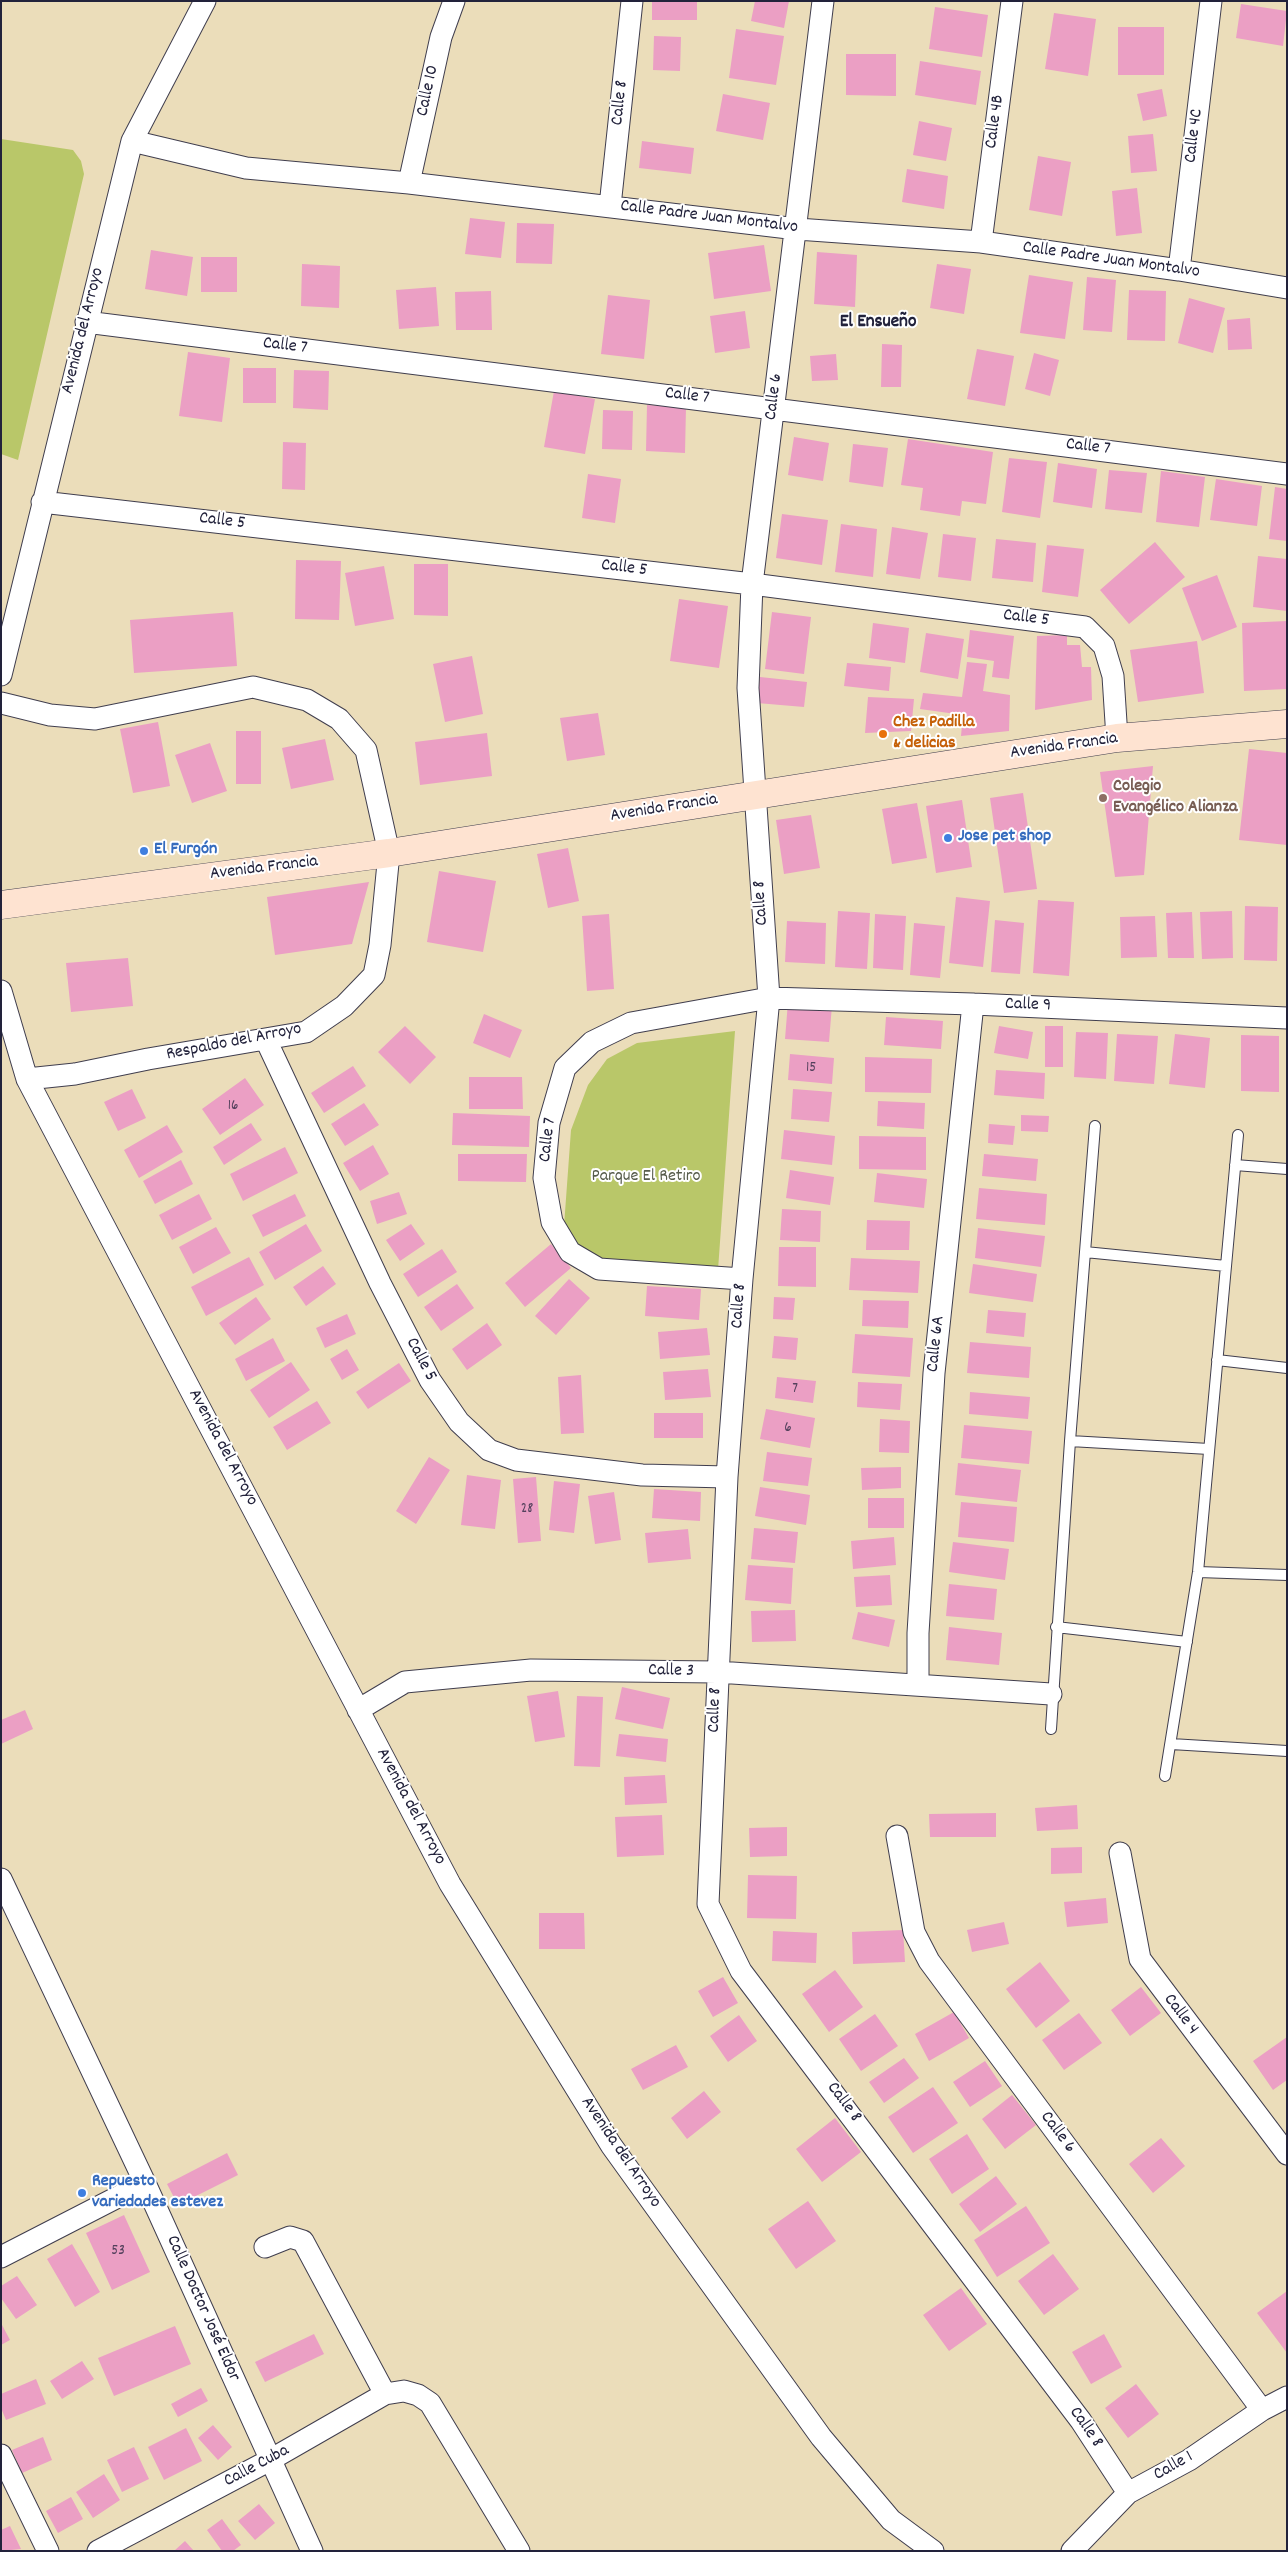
<!DOCTYPE html>
<meta charset="utf-8">
<style>
body{margin:0}
#map{position:relative;width:1288px;height:2552px;overflow:hidden;background:#ebddba;font-family:Dekko,sans-serif}
canvas{display:block}
.frame{position:absolute;inset:0;border:2px solid #22223b;pointer-events:none}
</style>
<div id="map">
<canvas width="1288" height="2552"></canvas>
<div class="frame"></div>
</div>
<script>
const ctx = document.querySelector('canvas').getContext('2d');
ctx.lineJoin = 'round';
function paint(path, color) { ctx.fillStyle = color; ctx.fill(path, 'evenodd'); }
const poly = rows => new Path2D(rows.map(r => 'M' + r).join(''));
function stroke(path, color, width, dash) { ctx.strokeStyle = color; ctx.lineWidth = width; ctx.lineCap = dash ? 'butt' : 'round'; ctx.setLineDash(dash || []); ctx.stroke(path); }
function drawText(font, color, halo, rows, align = 'center') {
  ctx.font = font + ' Dekko,sans-serif'; ctx.lineWidth = 4; ctx.setLineDash([]); ctx.textBaseline = 'middle'; ctx.strokeStyle = halo; ctx.fillStyle = color; for (const [text, x, y, turn = 0] of rows) {
    ctx.save(); ctx.translate(x, y); ctx.rotate((+turn || 0) * Math.PI / 180); ctx.textAlign = isNaN(turn) ? turn : align; if (halo) ctx.strokeText(text, 0, 0); ctx.fillText(text, 0, 0); ctx.restore();
  }
}
const green = poly([
 [1,139,73,150,81,161,84,174,18,460,1,454],
 [735,1031,718,1270,597,1270,564,1226,571,1130,588,1085,607,1059,637,1043]
]);
const building = poly([
 [652,1,697,1,697,20,652,20],
 [755,1,789,1,784,28,751,21],
 [1241,4,1287,11,1283,46,1236,38],
 [935,7,988,15,982,57,929,49],
 [1054,13,1096,19,1088,76,1045,69],
 [1118,27,1164,27,1164,75,1118,75],
 [736,29,784,36,776,85,729,78],
 [654,36,681,37,680,71,653,70],
 [846,54,896,54,896,96,846,95],
 [920,61,981,71,976,105,915,95],
 [1162,89,1167,116,1143,121,1137,94],
 [723,94,770,103,763,140,716,131],
 [919,121,952,128,946,161,913,155],
 [1153,134,1157,171,1131,173,1128,136],
 [642,141,694,148,691,174,639,168],
 [1038,156,1071,162,1062,216,1029,210],
 [907,169,948,176,944,209,902,202],
 [1137,188,1142,233,1116,236,1112,191],
 [470,218,505,222,501,258,465,254],
 [517,223,554,224,552,264,516,263],
 [764,245,771,291,714,299,708,253],
 [151,250,193,257,187,296,145,289],
 [817,252,857,255,855,307,814,304],
 [201,257,237,257,237,292,201,292],
 [302,264,340,266,339,308,301,306],
 [937,264,971,269,964,314,930,308],
 [1029,275,1073,282,1065,339,1020,333],
 [1087,277,1116,280,1112,332,1083,330],
 [436,287,439,326,399,329,396,290],
 [1129,290,1166,291,1165,341,1127,340],
 [491,291,492,330,456,330,455,292],
 [608,295,650,300,644,359,601,354],
 [1189,298,1225,308,1213,353,1178,343],
 [745,311,750,348,715,353,710,316],
 [1250,318,1252,349,1228,350,1227,320],
 [882,344,902,345,901,387,881,387],
 [977,349,1014,356,1005,406,967,399],
 [188,352,230,358,222,422,179,416],
 [1034,353,1059,360,1050,396,1025,389],
 [836,354,838,380,812,381,810,356],
 [243,368,276,368,276,403,243,403],
 [294,370,329,371,328,410,293,408],
 [554,391,595,399,585,454,544,447],
 [647,405,686,407,685,453,646,451],
 [603,410,633,411,632,450,602,449],
 [794,437,829,443,823,481,788,475],
 [908,439,993,452,986,504,962,501,960,516,920,510,923,488,901,485],
 [283,442,306,443,305,490,282,489],
 [853,444,888,448,883,487,849,482],
 [1009,458,1047,462,1040,518,1002,512],
 [1058,463,1097,469,1092,508,1053,502],
 [1109,470,1147,473,1142,513,1105,509],
 [1161,471,1205,477,1199,527,1156,522],
 [588,474,621,479,615,523,582,518],
 [1216,479,1262,486,1257,526,1210,520],
 [1275,487,1287,489,1287,541,1269,539],
 [782,514,828,520,822,565,776,558],
 [841,524,877,529,873,577,835,572],
 [892,527,928,533,920,579,886,574],
 [943,534,976,538,971,581,938,577],
 [996,539,1036,543,1033,582,992,578],
 [1155,542,1185,577,1129,624,1100,590],
 [1047,545,1084,549,1078,597,1042,592],
 [1258,556,1287,559,1287,611,1253,607],
 [296,560,341,561,339,620,295,619],
 [414,564,448,564,448,616,414,615],
 [384,566,394,619,355,626,345,573],
 [1217,575,1237,627,1202,641,1182,588],
 [679,599,728,606,719,668,670,661],
 [233,612,237,666,134,673,130,620],
 [772,612,811,617,804,674,765,669],
 [1287,621,1287,689,1244,691,1242,623],
 [873,623,909,628,905,663,869,658],
 [970,630,1014,636,1009,679,992,677,994,661,967,657],
 [926,633,964,639,958,679,920,672],
 [1067,635,1067,645,1080,645,1082,667,1091,667,1092,700,1035,710,1037,636],
 [1197,641,1204,693,1138,702,1130,650],
 [472,656,483,714,445,722,433,664],
 [967,662,987,664,983,691,1010,695,1009,731,961,736,963,715,920,709,923,693,962,697],
 [847,663,891,667,889,691,844,686],
 [760,677,807,682,804,707,757,703],
 [868,697,914,699,911,731,865,733],
 [598,713,605,755,567,761,560,718],
 [158,722,170,786,133,793,120,729],
 [236,731,261,731,261,784,236,784],
 [487,733,492,776,420,785,415,742],
 [325,739,334,780,291,789,282,748],
 [210,743,227,791,192,803,175,755],
 [1249,749,1287,753,1287,845,1239,840],
 [1153,766,1144,875,1115,877,1100,772],
 [1023,793,1037,889,1004,893,990,798],
 [962,800,972,867,936,873,926,806],
 [917,803,927,858,892,864,882,809],
 [811,815,820,868,784,874,776,820],
 [568,848,579,901,548,908,537,854],
 [439,871,496,881,483,952,427,942],
 [369,882,352,944,275,955,267,897],
 [956,897,990,901,983,967,949,963],
 [1038,900,1074,902,1069,976,1033,973],
 [1245,906,1278,907,1277,961,1244,960],
 [838,911,870,913,867,969,835,967],
 [1232,911,1233,958,1202,959,1200,912],
 [1192,912,1194,958,1168,958,1166,913],
 [609,914,614,989,587,991,582,916],
 [875,914,906,916,903,970,873,968],
 [1155,916,1157,957,1121,958,1120,917],
 [995,920,1024,923,1020,974,991,972],
 [787,921,826,923,825,964,785,962],
 [914,923,945,926,940,978,910,975],
 [128,958,133,1006,71,1012,66,963],
 [788,1002,832,1005,829,1042,785,1039],
 [484,1014,522,1030,510,1058,473,1043],
 [886,1017,943,1021,941,1049,884,1045],
 [405,1026,436,1057,410,1084,378,1052],
 [999,1026,1033,1032,1028,1059,994,1053],
 [1045,1026,1063,1026,1063,1067,1045,1067],
 [1076,1032,1108,1033,1106,1079,1074,1077],
 [1117,1034,1158,1036,1154,1084,1114,1081],
 [1175,1034,1210,1038,1205,1088,1169,1084],
 [1241,1035,1279,1036,1279,1092,1241,1091],
 [790,1054,834,1058,832,1084,788,1080],
 [865,1057,932,1059,931,1093,865,1092],
 [353,1066,366,1086,324,1113,311,1093],
 [996,1070,1045,1073,1044,1099,994,1095],
 [469,1077,522,1077,523,1109,469,1109],
 [245,1078,264,1105,220,1135,202,1109],
 [132,1089,146,1118,118,1131,104,1102],
 [793,1089,832,1092,829,1122,791,1119],
 [878,1101,925,1103,924,1129,877,1126],
 [364,1103,379,1125,345,1146,331,1124],
 [453,1113,530,1116,529,1147,452,1145],
 [1021,1115,1049,1116,1048,1132,1021,1131],
 [251,1123,262,1140,224,1165,213,1147],
 [989,1124,1015,1126,1013,1145,988,1143],
 [167,1125,183,1152,139,1178,124,1150],
 [784,1130,835,1136,832,1165,781,1159],
 [859,1136,926,1137,926,1170,859,1169],
 [373,1145,389,1174,360,1191,343,1163],
 [285,1147,298,1173,243,1201,230,1174],
 [458,1154,527,1154,526,1182,458,1181],
 [984,1154,1038,1159,1036,1181,982,1176],
 [181,1160,193,1184,155,1204,143,1181],
 [790,1170,834,1177,830,1205,786,1198],
 [877,1173,927,1179,924,1208,874,1202],
 [979,1188,1047,1194,1045,1225,976,1219],
 [399,1192,407,1214,377,1224,370,1201],
 [199,1194,212,1219,172,1240,159,1215],
 [295,1194,306,1216,263,1237,252,1215],
 [782,1209,821,1211,820,1242,780,1240],
 [867,1220,910,1221,909,1250,866,1250],
 [306,1224,322,1251,275,1280,259,1252],
 [411,1224,425,1244,400,1261,386,1240],
 [216,1227,231,1253,193,1274,179,1247],
 [978,1228,1045,1236,1041,1267,975,1258],
 [551,1244,571,1268,525,1307,505,1283],
 [779,1247,816,1247,816,1287,778,1286],
 [442,1249,457,1272,418,1297,403,1274],
 [249,1257,264,1285,206,1316,191,1287],
 [851,1258,920,1261,918,1293,849,1290],
 [973,1264,1037,1274,1033,1302,969,1293],
 [323,1266,336,1284,306,1306,293,1287],
 [569,1279,590,1298,556,1335,535,1316],
 [457,1284,474,1308,441,1331,424,1307],
 [647,1286,701,1289,699,1320,645,1316],
 [256,1297,271,1319,235,1345,219,1323],
 [774,1297,795,1298,793,1320,773,1319],
 [863,1300,909,1301,908,1328,862,1326],
 [988,1310,1026,1313,1024,1337,986,1333],
 [347,1314,356,1334,325,1348,316,1328],
 [487,1323,502,1345,467,1370,452,1349],
 [707,1328,710,1355,660,1359,658,1332],
 [855,1334,913,1338,910,1377,852,1373],
 [774,1336,798,1338,796,1360,772,1358],
 [273,1338,285,1361,246,1381,235,1359],
 [970,1342,1031,1347,1029,1378,967,1373],
 [347,1349,359,1370,342,1380,330,1359],
 [291,1362,310,1390,269,1418,250,1390],
 [399,1363,411,1381,368,1409,356,1392],
 [708,1369,711,1397,665,1400,663,1372],
 [581,1375,584,1433,561,1434,558,1377],
 [777,1377,816,1381,813,1403,775,1398],
 [858,1382,902,1384,900,1410,857,1407],
 [970,1392,1030,1397,1028,1419,969,1414],
 [317,1401,331,1423,287,1450,273,1427],
 [766,1409,815,1418,810,1448,760,1439],
 [654,1413,703,1413,703,1438,654,1438],
 [880,1419,910,1421,909,1453,879,1452],
 [964,1425,1032,1431,1029,1464,961,1458],
 [767,1452,812,1458,808,1486,763,1481],
 [429,1457,450,1470,416,1524,396,1511],
 [958,1463,1021,1470,1017,1502,955,1495],
 [901,1467,901,1488,862,1490,861,1468],
 [467,1475,501,1480,495,1529,461,1525],
 [536,1477,541,1541,518,1543,513,1479],
 [554,1481,580,1484,574,1533,549,1530],
 [760,1487,810,1495,806,1525,755,1516],
 [654,1489,701,1492,700,1521,652,1518],
 [614,1492,621,1540,595,1544,588,1496],
 [868,1498,904,1498,904,1528,868,1528],
 [961,1502,1017,1507,1014,1542,958,1537],
 [754,1528,798,1532,795,1563,751,1559],
 [688,1529,691,1559,648,1563,645,1533],
 [894,1537,896,1565,853,1569,851,1541],
 [953,1542,1009,1549,1005,1580,949,1572],
 [748,1565,793,1568,791,1604,745,1600],
 [890,1575,892,1605,856,1607,854,1577],
 [949,1584,997,1589,994,1620,946,1616],
 [795,1610,796,1641,752,1642,751,1611],
 [858,1612,895,1620,889,1647,852,1639],
 [949,1627,1002,1633,999,1665,946,1660],
 [622,1687,670,1698,663,1729,615,1719],
 [558,1691,565,1737,535,1742,527,1696],
 [577,1696,603,1697,600,1767,574,1766],
 [25,1710,33,1729,1,1744,1,1720],
 [619,1734,668,1739,666,1762,616,1756],
 [665,1775,667,1803,625,1805,624,1777],
 [1077,1805,1078,1829,1037,1831,1035,1808],
 [996,1813,996,1837,930,1837,929,1814],
 [662,1815,664,1855,617,1857,615,1817],
 [787,1827,787,1856,750,1857,749,1828],
 [1082,1847,1082,1873,1051,1874,1051,1848],
 [748,1875,797,1876,796,1919,747,1918],
 [1106,1898,1108,1923,1067,1927,1064,1902],
 [539,1913,584,1913,585,1949,539,1949],
 [1004,1922,1009,1944,972,1952,967,1930],
 [903,1930,905,1962,853,1964,852,1932],
 [773,1931,817,1933,816,1963,772,1961],
 [1040,1962,1070,2001,1036,2028,1006,1989],
 [835,1970,863,2007,829,2032,802,1994],
 [723,1977,738,2003,713,2017,698,1991],
 [1141,1987,1161,2013,1130,2036,1111,2010],
 [954,2012,969,2038,929,2061,915,2034],
 [1079,2013,1102,2043,1064,2070,1042,2040],
 [875,2014,898,2046,861,2071,839,2039],
 [739,2015,757,2041,728,2062,710,2036],
 [1287,2037,1287,2080,1273,2090,1253,2061],
 [676,2045,688,2067,643,2090,631,2069],
 [904,2058,919,2078,884,2103,869,2082],
 [985,2061,1002,2086,970,2107,953,2082],
 [933,2087,958,2123,913,2153,888,2117],
 [704,2091,721,2112,687,2139,671,2118],
 [1012,2095,1036,2125,1005,2149,982,2119],
 [835,2118,861,2152,822,2182,796,2149],
 [967,2134,989,2169,952,2194,929,2159],
 [1161,2138,1185,2166,1153,2193,1129,2164],
 [227,2153,238,2175,178,2205,167,2184],
 [996,2176,1017,2204,980,2232,959,2204],
 [808,2201,836,2241,796,2269,768,2229],
 [1026,2206,1050,2243,997,2277,974,2240],
 [124,2215,150,2272,112,2290,86,2233],
 [72,2244,100,2292,75,2307,47,2259],
 [1053,2254,1079,2289,1044,2315,1018,2281],
 [17,2276,37,2305,16,2319,1,2298,1,2286],
 [961,2288,987,2324,949,2351,923,2315],
 [1287,2291,1287,2353,1257,2313],
 [1,2323,10,2340,1,2345],
 [175,2326,191,2364,114,2396,98,2358],
 [314,2334,324,2354,265,2382,255,2362],
 [1104,2334,1122,2367,1091,2384,1072,2352],
 [82,2361,94,2379,62,2399,50,2381],
 [36,2379,46,2404,6,2420,1,2408,1,2394],
 [1136,2384,1159,2414,1128,2438,1105,2408],
 [201,2388,208,2401,178,2417,171,2404],
 [213,2425,232,2447,218,2460,198,2438],
 [186,2428,202,2461,164,2480,148,2447],
 [43,2437,52,2460,22,2473,12,2450],
 [134,2447,149,2479,122,2492,107,2460],
 [104,2474,120,2500,93,2518,76,2492],
 [71,2497,83,2519,58,2533,46,2511],
 [259,2504,275,2523,255,2540,238,2521],
 [222,2519,241,2545,233,2551,222,2551,207,2530],
 [10,2526,21,2549,1,2551,1,2530],
 [185,2541,194,2551,174,2551]
]);
const service = poly([
 [1235,1165,1287,1169],
 [1085,1252,1226,1266],
 [1217,1360,1287,1368],
 [1070,1441,1209,1449],
 [1198,1572,1287,1575],
 [1056,1627,1187,1642],
 [1051,1729,1070,1441,1095,1126],
 [1171,1744,1287,1751],
 [1165,1776,1198,1572,1238,1135]
]);
const minor = poly([
 [823,1,752,584,748,688,769,998,742,1279,727,1477,708,1904,741,1971,1081,2421,1128,2493],
 [132,141,246,168,409,183,797,229,981,242,1179,270,1287,288],
 [409,183,441,37,454,1],
 [610,206,632,1],
 [981,242,1012,1],
 [1179,270,1211,1],
 [86,322,1287,474],
 [42,502,752,584,1085,627,1104,646,1113,676,1117,738],
 [1,675,132,141,205,1],
 [1,703,50,715,95,719,253,687,307,700,339,719,366,750,389,853,380,945,374,975,344,1006,306,1032,148,1059,75,1074,27,1079],
 [1,991,27,1079,450,1884,611,2145,821,2437,891,2520,933,2551],
 [266,1040,380,1283,430,1380,459,1422,489,1450,516,1460,642,1475,727,1477],
 [742,1279,599,1269,570,1252,552,1222,544,1178,549,1123,565,1068,592,1042,631,1023,769,998,973,1004,1287,1018],
 [918,1684,918,1633,934,1373,973,1004],
 [358,1710,405,1682,531,1670,717,1672,1051,1694],
 [897,1836,914,1932,929,1961,1262,2410],
 [1120,1853,1140,1959,1287,2154],
 [1,1879,145,2183,312,2551],
 [265,2247,290,2237,303,2241,385,2394],
 [1,2257,145,2183],
 [1,2455,48,2551],
 [98,2551,270,2460,385,2394,404,2391,418,2395,430,2403,519,2551],
 [1072,2551,1128,2493,1189,2460,1262,2410,1287,2397]
]);
const secondary = poly([
 [1,905,389,853,1117,738,1287,724]
]);
const markers = [
 [883,734,5,"#e8710a"],
 [1103,798,5,"#8d6e63"],
 [948,838,5,"#3f7fe0"],
 [144,851,5,"#3f7fe0"],
 [82,2193,5,"#3f7fe0"]
];
const numberNames = [
 ["15",811,1069],
 ["16",233,1107],
 ["7",795,1390],
 ["6",788,1429],
 ["28",527,1510],
 ["53",118,2252]
];
const streetNames = [
 ["Calle 10",429,91,-78],
 ["Calle 8",621,103,-84],
 ["Calle 4B",996,122,-82],
 ["Calle 4C",1195,136,-83],
 ["Calle Padre Juan Montalvo",709,218,7],
 ["Calle Padre Juan Montalvo",1111,261,8],
 ["Avenida del Arroyo",84,331,-76],
 ["Calle 7",285,347,7],
 ["Calle 7",687,397,7],
 ["Calle 6",775,397,-83],
 ["Calle 7",1088,448,7],
 ["Calle 5",222,522,7],
 ["Calle 5",624,569,7],
 ["Calle 5",1026,619,7],
 ["Avenida Francia",1064,747,-8],
 ["Avenida Francia",664,809,-9],
 ["Avenida Francia",264,869,-7],
 ["Calle 8",762,903,-94],
 ["Calle 9",1028,1006,2],
 ["Respaldo del Arroyo",234,1043,-11],
 ["Calle 7",549,1140,-83],
 ["Calle 8",740,1306,-86],
 ["Calle 6A",937,1344,-84],
 ["Calle 5",420,1360,62],
 ["Avenida del Arroyo",222,1448,62],
 ["Calle 3",671,1672,1],
 ["Calle 8",716,1710,-88],
 ["Avenida del Arroyo",410,1807,62],
 ["Calle 4",1180,2015,53],
 ["Calle 8",843,2103,53],
 ["Calle 6",1057,2133,53],
 ["Avenida del Arroyo",620,2153,56],
 ["Calle Doctor José Eldor",202,2309,66],
 ["Calle 8",1085,2428,55],
 ["Calle Cuba",257,2467,-28],
 ["Calle 1",1174,2467,-30]
];
const foodNames = [
 ["Chez Padilla",893,724],
 ["& delicias",893,745]
];
const educationNames = [
 ["Colegio",1113,788],
 ["Evangélico Alianza",1113,809]
];
const shopNames = [
 ["Jose pet shop",958,838],
 ["El Furgón",154,851],
 ["Repuesto",92,2183],
 ["variedades estevez",92,2204]
];
const parkNames = [
 ["Parque El Retiro",646,1178]
];
const neighbourhoodNames = [
 ["El Ensueño",878,323]
];
paint(green, '#b9c769');
paint(building, '#eb9fc4');
stroke(service, '#403e4e', 12);
stroke(minor, '#403e4e', 23);
stroke(secondary, '#403e4e', 29);
stroke(service, '#fff', 10);
stroke(minor, '#fff', 21);
stroke(secondary, '#fee3d1', 28);
for (const [x, y, r, color] of markers) { const dot = new Path2D(); dot.arc(x, y, r, 0, 2 * Math.PI); ctx.fillStyle = color; ctx.fill(dot); stroke(dot, '#fff', 2); }
drawText('15px', '#54415d', null, numberNames);
drawText('18px', '#22223b', '#fff', streetNames);
drawText('bold 18px', '#c56008', '#fff', foodNames, 'left');
drawText('bold 18px', '#785e54', '#fff', educationNames, 'left');
drawText('bold 18px', '#366cbe', '#fff', shopNames, 'left');
drawText('18px', '#575c4b', '#fff', parkNames);
drawText('bold 19px', '#22223b', '#fff', neighbourhoodNames);
</script>
